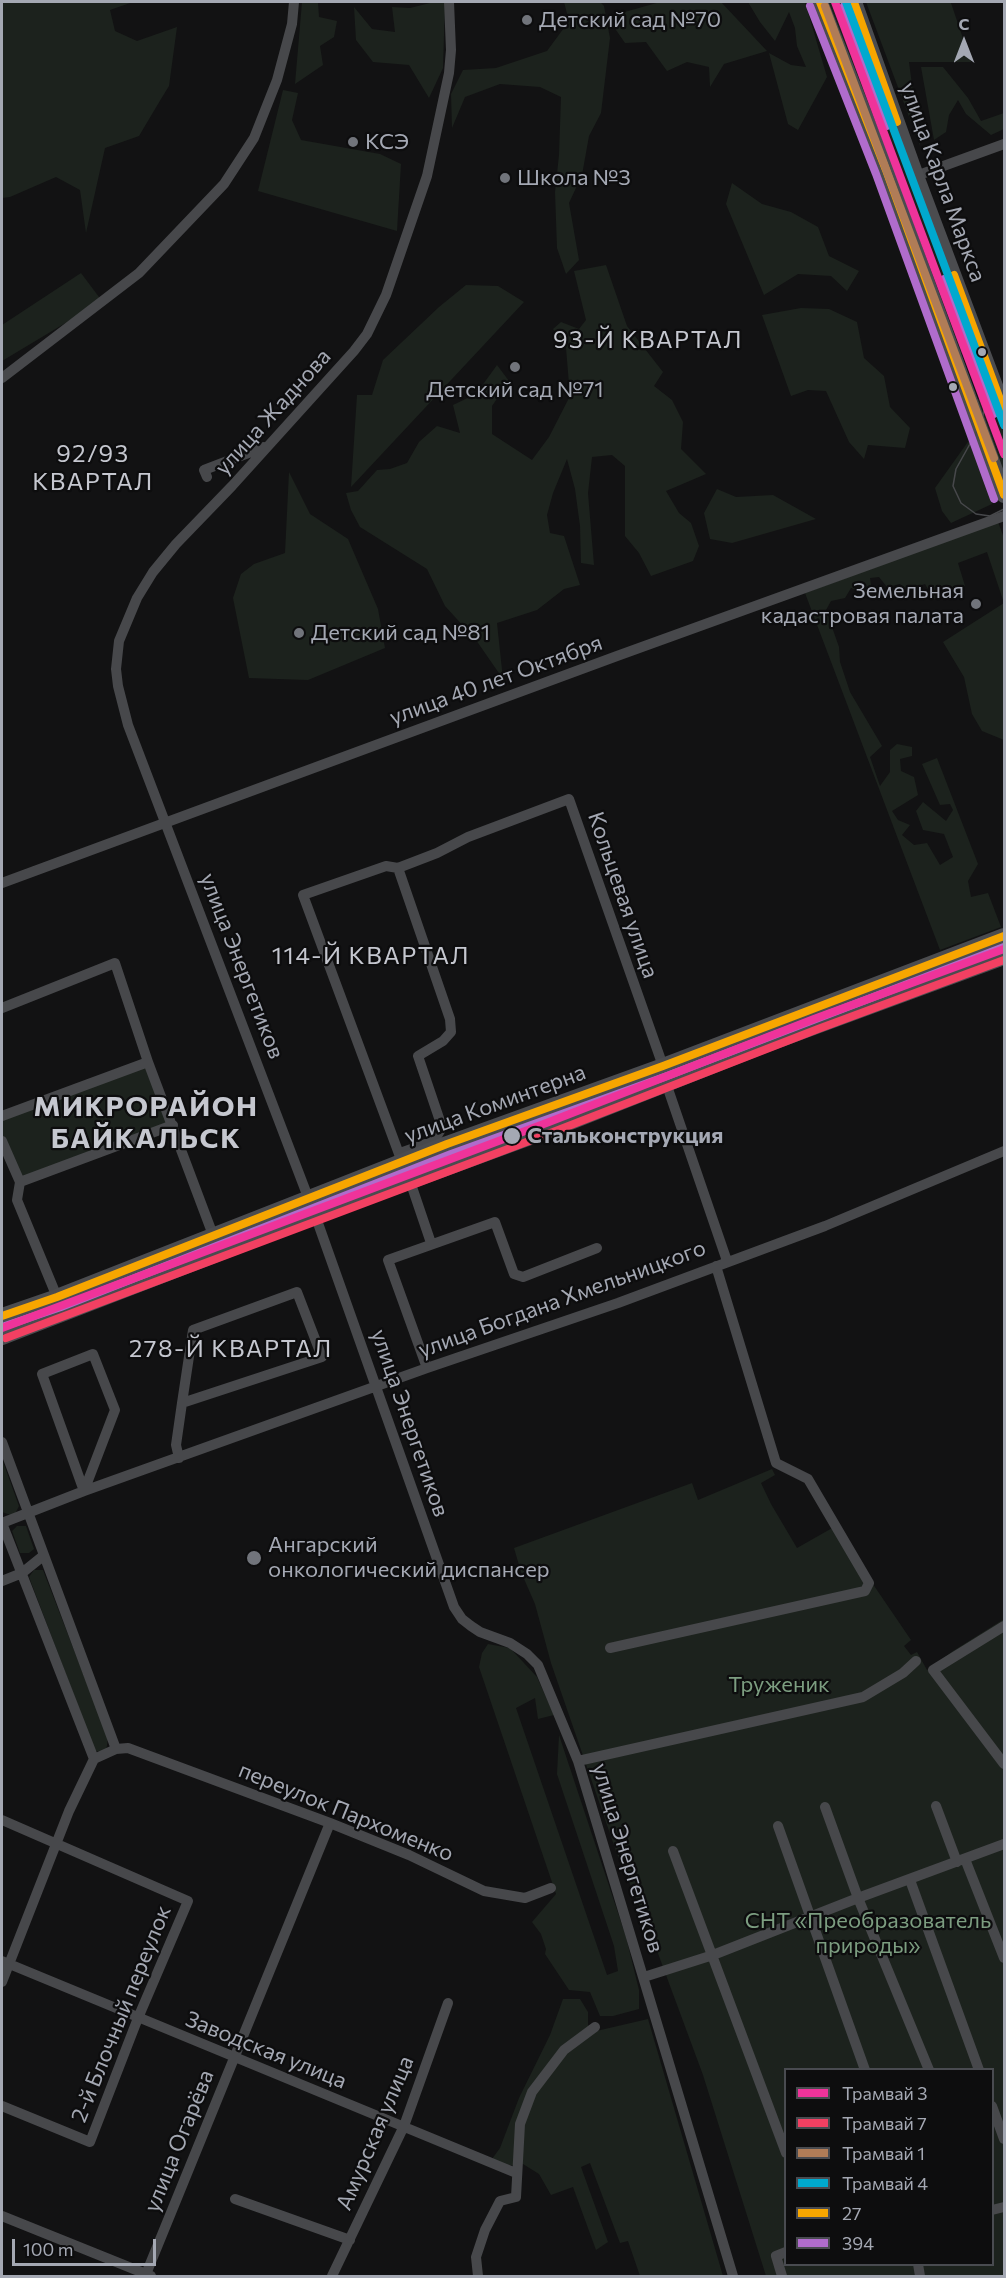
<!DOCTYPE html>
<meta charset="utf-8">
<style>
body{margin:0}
#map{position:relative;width:1006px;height:2278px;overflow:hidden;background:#121213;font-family:Commissioner,sans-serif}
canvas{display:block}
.frame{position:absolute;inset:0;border:3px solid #a4a8b3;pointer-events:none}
.legend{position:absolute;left:784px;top:2068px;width:210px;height:198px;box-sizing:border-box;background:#0d0d0e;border:2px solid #494b50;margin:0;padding:8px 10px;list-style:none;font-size:18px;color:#a4a8b3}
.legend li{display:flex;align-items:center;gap:12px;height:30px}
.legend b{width:30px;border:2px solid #494b50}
.north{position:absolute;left:934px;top:12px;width:60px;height:60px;-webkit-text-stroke:4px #0d0d0e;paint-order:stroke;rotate:0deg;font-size:16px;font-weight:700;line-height:24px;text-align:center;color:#a4a8b3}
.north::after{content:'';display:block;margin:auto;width:21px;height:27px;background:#a4a8b3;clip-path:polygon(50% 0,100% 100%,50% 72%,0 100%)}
.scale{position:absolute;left:12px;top:2239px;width:144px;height:27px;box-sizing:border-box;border:3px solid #a4a8b3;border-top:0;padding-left:8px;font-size:18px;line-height:21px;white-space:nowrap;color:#a4a8b3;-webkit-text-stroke:4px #0d0d0e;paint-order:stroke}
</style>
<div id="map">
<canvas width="1006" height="2278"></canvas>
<div class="frame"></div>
<ul class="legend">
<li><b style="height:8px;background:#ef339a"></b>Трамвай 3</li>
<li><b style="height:8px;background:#f24062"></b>Трамвай 7</li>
<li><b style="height:8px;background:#b07c57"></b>Трамвай 1</li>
<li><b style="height:8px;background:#00a9ce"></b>Трамвай 4</li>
<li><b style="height:8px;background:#f7a600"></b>27</li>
<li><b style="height:8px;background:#b06ccc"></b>394</li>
</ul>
<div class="north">С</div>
<div class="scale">100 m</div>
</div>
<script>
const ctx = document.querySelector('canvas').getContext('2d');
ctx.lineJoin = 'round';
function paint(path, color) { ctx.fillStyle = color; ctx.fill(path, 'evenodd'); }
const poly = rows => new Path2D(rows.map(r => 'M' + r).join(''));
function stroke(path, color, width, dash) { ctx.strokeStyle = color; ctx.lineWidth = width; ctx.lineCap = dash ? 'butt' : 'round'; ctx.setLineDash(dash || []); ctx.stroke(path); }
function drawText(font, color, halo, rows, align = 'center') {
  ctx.font = font + ' Commissioner,sans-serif'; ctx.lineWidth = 4.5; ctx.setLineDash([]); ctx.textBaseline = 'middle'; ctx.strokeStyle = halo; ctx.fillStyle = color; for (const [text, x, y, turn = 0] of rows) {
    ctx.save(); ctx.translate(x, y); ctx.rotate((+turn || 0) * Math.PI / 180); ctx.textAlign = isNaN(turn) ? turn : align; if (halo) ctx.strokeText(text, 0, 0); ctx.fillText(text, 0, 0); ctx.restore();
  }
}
const green = poly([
 [2,2,133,2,110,10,115,31,137,41,177,27,169,86,161,99,139,136,105,148,86,233,80,190,56,177,10,197,2,198],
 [302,2,318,2,319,17,337,21,334,37,320,46,323,65,295,84],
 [434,2,445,2,443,68,429,98,409,65,373,62,356,40,354,7,372,29,395,32,392,7,410,8],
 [564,2,600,2,604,6,610,38,601,113,589,136,582,175,569,203,579,260,566,274,557,248,555,192,559,155,561,97,540,87,500,84,465,97,452,128,451,94,463,70,496,68,547,51,569,21],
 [660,2,721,2,767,51,724,64,710,87,709,67,687,62,667,71,646,42,625,43,607,17],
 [748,2,805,2,827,77,798,130,788,124,769,53,791,65,806,67,797,46,795,28,789,12,775,41,760,22],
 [829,2,845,2,974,348,960,354],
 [866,2,955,2,951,3,971,62,909,62,920,146],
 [921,67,943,67,968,98,981,121,1004,113,1004,129,991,135,966,114,958,100,949,115,946,132,934,140],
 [283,90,298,93,292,120,301,140,380,154,401,164,397,231,258,191],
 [732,183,762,204,791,212,818,227,829,256,859,271,847,291,831,276,798,274,764,295,726,204],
 [606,265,627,326,663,372,654,386,672,400,683,422,681,449,706,474,666,491,679,513,691,523,699,546,693,561,651,576,639,553,625,536,625,466,612,455,592,457,588,493,594,565,581,563,580,526,575,489,567,459,553,493,547,515,550,533,564,536,580,585,564,589,537,610,497,623,503,679,476,640,445,606,427,569,360,527,351,510,346,493,358,491,377,470,390,469,407,463,419,442,437,426,460,433,453,405,476,394,497,365,509,381,492,406,492,434,532,460,549,437,570,396,566,348,553,329,561,322,579,329,586,320,574,271],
 [81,273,102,301,2,361,2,325],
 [466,285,498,286,524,302,351,487,357,395,372,395,383,360,439,307],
 [801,308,829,309,857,322,864,358,884,376,890,407,910,428,905,448,868,445,864,459,849,442,826,391,808,390,791,396,762,315],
 [990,395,1004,433,1004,477,976,400],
 [970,439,992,504,951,523,942,511,935,488],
 [289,472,310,514,348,539,378,609,385,648,308,680,249,678,233,598,241,574,254,564,285,553],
 [717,489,736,497,773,495,816,519,732,543,710,539,704,513],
 [998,522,1004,538,1004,740,982,731,972,714,964,677,943,642,1004,603,987,552,958,563,965,586,934,599,925,584,906,590,900,584,887,587,879,577,870,578,871,585,865,593,851,588,845,598,831,601,826,610,839,647,840,662,850,692,882,746,870,757,880,786,890,772,890,750,897,744,912,747,912,756,900,759,901,771,914,777,918,795,892,811,898,820,910,825,902,835,914,845,927,843,940,865,953,857,944,834,923,830,916,811,923,802,946,821,953,810,950,804,940,805,922,764,937,758,978,864,968,881,971,897,988,893,1001,927,940,950,805,593],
 [148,1062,172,1125,20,1182,2,1138,2,1116],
 [540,1116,545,1127,320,1212,315,1201],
 [302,1207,306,1217,2,1332,2,1320],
 [2,1459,19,1506,14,1516,2,1512],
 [772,1469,775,1475,761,1483,771,1504,797,1548,834,1527,911,1640,904,1646,911,1655,917,1652,927,1670,953,1651,1004,1619,1004,2276,766,2276,703,2075,646,1921,617,1854,551,1663,535,1604,521,1572,514,1548,692,1483,698,1500],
 [786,2070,992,2070,992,2264,786,2264],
 [17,1526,26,1526,34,1549,29,1553,20,1553,12,1531],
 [34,1570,43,1570,108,1738,106,1752,95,1751,29,1577],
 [488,1644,510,1648,537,1677,554,1715,538,1719,535,1698,516,1708,607,1975,618,1971,614,1946,557,1774,559,1735,626,1937,639,1990,639,2009,613,2016,600,2016,590,1992,569,1990,545,1954,546,1949,541,1934,532,1922,556,1894,479,1667,482,1653],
 [563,1999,580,1999,588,2012,588,2025,592,2032,648,2019,723,2276,640,2276,628,2241,620,2243,590,2163,581,2167,608,2242,596,2250,573,2187,551,2195,539,2174,523,2164,508,2166,492,2159,500,2148,519,2098,550,2035]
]);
const street = poly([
 [449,2,451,50,449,73,427,176,386,295,367,334,354,351,232,486,176,544,153,572,137,598,119,641,116,669,118,686,128,725,319,1226,454,1607,462,1619,471,1626,480,1632,510,1643,527,1654,538,1665,578,1761,733,2276],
 [916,176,1004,144],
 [2,378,139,273,224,184,254,138,277,80,292,24,294,2],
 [207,477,204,470,264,447],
 [398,868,450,1019,451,1032,443,1041,418,1056,440,1121,440,1131,434,1141,400,1153],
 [2,883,617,656,1004,516],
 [2,1008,115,963,148,1062,213,1235],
 [666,1083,727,1261],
 [2,1116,148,1062],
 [2,1141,20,1182,17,1200,57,1297],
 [402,1162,303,895,386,866,398,868,437,853,468,837,569,799,663,1066],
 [410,1181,431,1243],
 [20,1182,173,1125],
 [93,1354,115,1410,84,1491,42,1374,93,1354],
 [427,1368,388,1260,495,1222,514,1274,523,1277,597,1248],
 [2,1442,116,1749],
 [179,1458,176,1445,182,1403,322,1357,297,1292,193,1330,182,1403],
 [2,1523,84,1491,427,1368,618,1303,825,1226,1004,1151],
 [2,1523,94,1759],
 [2,1581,22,1573,43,1556],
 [1004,1626,933,1670,1004,1764],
 [610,1648,865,1591,869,1583,808,1479,776,1463,716,1266],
 [94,1759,116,1749,128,1748,330,1823,409,1855,484,1891,525,1898,551,1888],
 [578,1761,863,1697,903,1673,916,1661],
 [936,1806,957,1862],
 [825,1807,858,1898,929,2070],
 [2,1820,188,1901,138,2018,90,2142,2,2106],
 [778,1826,865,2070],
 [673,1851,786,2153],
 [965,1859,1004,1958],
 [910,1880,979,2070],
 [2,1961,516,2173],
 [644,1977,713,1955,858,1898,1004,1844],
 [2,1982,69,1811,94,1759],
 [992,2106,1004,2139],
 [235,2199,350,2240],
 [992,2210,1004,2207],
 [2,2216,151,2276],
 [918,2264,920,2276],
 [146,2274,330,1823],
 [332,2276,404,2126,448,2003],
 [478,2276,476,2257,485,2230,500,2201,516,2197,520,2124,532,2092,564,2050,595,2027],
 [782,2276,776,2256,786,2252]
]);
const secondary = poly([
 [820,2,886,170,1004,495],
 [854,2,916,176,1004,410],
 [2,1316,57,1297,447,1144,663,1066,1004,936],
 [2,1337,315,1216,555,1128,762,1046,1004,957]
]);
const tram = poly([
 [983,397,984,411,981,424,956,469,953,486,961,503,976,514,990,516,1004,509]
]);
const bus1 = poly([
 [820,2,886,170,1004,495],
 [854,2,897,122],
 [954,275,1004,410],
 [2,1316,57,1297,447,1144,663,1066,1004,936]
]);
const bus2 = poly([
 [810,6,876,174,994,499],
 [844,6,887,126],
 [944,279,994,414],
 [5,1326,61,1307,451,1154,667,1076,1004,947]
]);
const tram1 = poly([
 [835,2,1004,454],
 [2,1328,549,1122,814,1019,1004,949]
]);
const tram2 = poly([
 [6,1338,553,1132,818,1029,1004,960]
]);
const tram3 = poly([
 [825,6,994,458]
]);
const tram4 = poly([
 [846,2,1004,425]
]);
const markers = [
 [527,20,6,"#71747b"],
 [353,142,6,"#71747b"],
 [505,178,6,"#71747b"],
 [982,352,5,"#a4a8b3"],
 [515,367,6,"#71747b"],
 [953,387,5,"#a4a8b3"],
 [976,604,6,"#71747b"],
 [299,633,6,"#71747b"],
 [512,1136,9,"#a4a8b3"],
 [254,1558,8,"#71747b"]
];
const poiNames = [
 ["Детский сад №70",539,20],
 ["КСЭ",365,142],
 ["Школа №3",517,178],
 ["Детский сад №71",515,390,"center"],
 ["Земельная",964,591,"right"],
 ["кадастровая палата",964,616,"right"],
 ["Детский сад №81",311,633],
 ["Ангарский",268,1545],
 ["онкологический диспансер",268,1570]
];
const streetNames = [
 ["улица Карла Маркса",943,182,70],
 ["улица Жаднова",273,412,-48],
 ["улица 40 лет Октября",496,680,-20],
 ["Кольцевая улица",623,895,71],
 ["улица Энергетиков",242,966,69],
 ["улица Коминтерна",495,1104,-20],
 ["улица Богдана Хмельницкого",562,1299,-20],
 ["улица Энергетиков",410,1423,71],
 ["переулок Пархоменко",346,1812,22],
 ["улица Энергетиков",628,1858,73],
 ["2-й Блочный переулок",121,2014,-68],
 ["Заводская улица",266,2050,22],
 ["Амурская улица",375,2133,-67],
 ["улица Огарёва",179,2141,-68]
];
const stopNames = [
 ["Стальконструкция",527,1136]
];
const parkNames = [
 ["Труженик",779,1685],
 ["СНТ «Преобразователь",868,1921],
 ["природы»",868,1946]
];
const neighbourhoodNames = [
 ["93-Й КВАРТАЛ",648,340],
 ["92/93",93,454],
 ["КВАРТАЛ",93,482],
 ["114-Й КВАРТАЛ",371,956],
 ["278-Й КВАРТАЛ",231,1349]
];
const districtNames = [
 ["МИКРОРАЙОН",146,1107],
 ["БАЙКАЛЬСК",146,1139]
];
paint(green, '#1c221d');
stroke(street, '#47484b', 10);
stroke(secondary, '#4b4c4f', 16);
stroke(tram, '#47484b', 1.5);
stroke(bus1, '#f7a600', 8);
stroke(bus2, '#b06ccc', 8);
stroke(tram1, '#ef339a', 8);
stroke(tram2, '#f24062', 8);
stroke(tram3, '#b07c57', 8);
stroke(tram4, '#00a9ce', 8);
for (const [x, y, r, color] of markers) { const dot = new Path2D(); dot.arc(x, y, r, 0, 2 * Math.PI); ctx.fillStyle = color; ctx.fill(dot); stroke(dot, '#0d0d0e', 2); }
drawText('22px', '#a4a8b3', '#0d0d0e', poiNames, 'left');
drawText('22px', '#a4a8b3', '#0d0d0e', streetNames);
drawText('bold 22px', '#a4a8b3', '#0d0d0e', stopNames, 'left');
drawText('22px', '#7c9d80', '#0d0d0e', parkNames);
ctx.letterSpacing = '1.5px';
drawText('24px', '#c5c7cf', '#0d0d0e', neighbourhoodNames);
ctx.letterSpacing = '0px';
ctx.letterSpacing = '1.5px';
drawText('bold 28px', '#c5c7cf', '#0d0d0e', districtNames);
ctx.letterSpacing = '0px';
</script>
